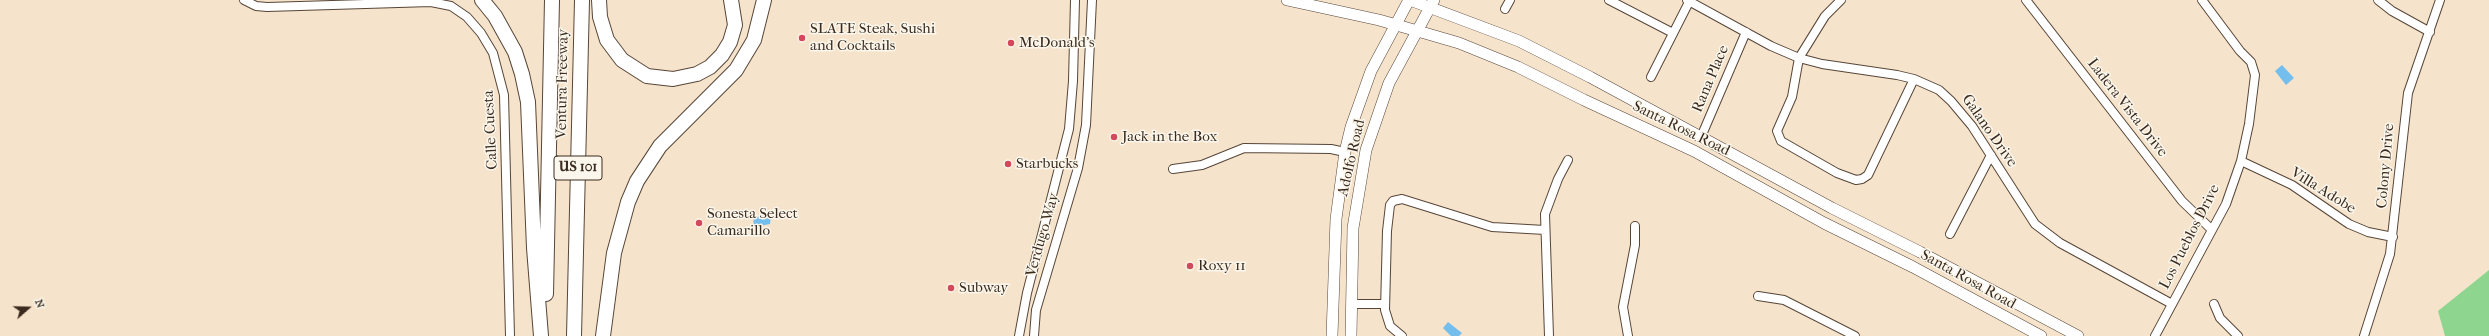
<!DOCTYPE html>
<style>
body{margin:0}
#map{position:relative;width:2489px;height:336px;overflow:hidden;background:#f6e3cb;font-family:"IM FELL French Canon",serif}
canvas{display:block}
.north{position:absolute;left:8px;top:288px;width:40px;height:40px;-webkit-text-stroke:3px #fbf7ec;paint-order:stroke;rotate:70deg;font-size:11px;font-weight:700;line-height:16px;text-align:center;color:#3b2a1e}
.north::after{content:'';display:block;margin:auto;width:14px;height:18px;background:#3b2a1e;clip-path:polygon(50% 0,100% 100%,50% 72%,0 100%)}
</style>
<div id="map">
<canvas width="2489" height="336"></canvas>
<div class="north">N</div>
</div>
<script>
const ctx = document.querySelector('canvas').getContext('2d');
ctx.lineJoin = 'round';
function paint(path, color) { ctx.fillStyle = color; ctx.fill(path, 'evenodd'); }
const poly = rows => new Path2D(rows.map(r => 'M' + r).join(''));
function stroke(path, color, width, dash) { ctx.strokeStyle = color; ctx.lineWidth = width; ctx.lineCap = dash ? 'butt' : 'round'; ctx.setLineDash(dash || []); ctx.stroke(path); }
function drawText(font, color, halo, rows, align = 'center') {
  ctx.font = font + ' "IM FELL French Canon",serif'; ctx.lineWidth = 3; ctx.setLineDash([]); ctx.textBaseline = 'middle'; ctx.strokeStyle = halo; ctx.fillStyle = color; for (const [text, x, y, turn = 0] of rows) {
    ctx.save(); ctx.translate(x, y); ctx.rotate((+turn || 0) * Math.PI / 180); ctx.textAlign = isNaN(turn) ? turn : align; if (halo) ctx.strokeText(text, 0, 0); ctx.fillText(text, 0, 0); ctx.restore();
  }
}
const green = poly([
 [2489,270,2489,336,2445,336,2438,311]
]);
const water = poly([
 [2282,65,2294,78,2286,85,2275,71],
 [753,216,771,217,770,224,754,227],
 [1448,322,1462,333,1459,336,1451,336,1443,328]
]);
const street = poly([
 [244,0,256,6,267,7,431,2,451,6,467,17,481,33,493,53,504,95,510,336],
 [1609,0,1673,33],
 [1687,0,1771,46,1799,58,1822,64,1897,75,1914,79,1939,90,1951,101,1972,126,2035,224,2060,243,2172,304],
 [1841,0,1825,16,1799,58,1792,97,1777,131,1781,141,1837,173,1856,180,1862,179,1868,175,1914,79],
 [2026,0,2182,201,2211,229],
 [2378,0,2392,11,2430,32],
 [1505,9,1510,0],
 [1651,77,1689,2],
 [1701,137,1746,32],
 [2241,161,2292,185,2349,224,2368,232,2393,237],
 [1173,169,1202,165,1244,148,1331,149,1345,152],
 [1950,234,1991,155],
 [1758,296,1784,300,1855,336],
 [1352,304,1385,304],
 [2214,304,2220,318,2238,336],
 [1019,336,1027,293,1069,129,1073,81,1075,0],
 [1034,336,1036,310,1078,168,1086,125,1092,0],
 [1402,336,1390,326,1385,310,1387,231,1390,205,1393,201,1402,199,1492,227,1545,230],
 [1549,336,1545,214,1558,179,1568,160],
 [1628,336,1623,307,1635,245,1635,226],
 [2155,336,2226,204,2241,161,2249,124,2255,75,2251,62,2240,51,2202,0],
 [2364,336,2390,254,2408,93,2440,0]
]);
const secondary = poly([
 [1287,0,1379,20,1428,34,1459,43,1518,67,1584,100,1694,151,1824,223,1913,267,2041,336],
 [1410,0,1519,41,1590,77,1832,208,1920,252,2078,336],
 [1332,336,1336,219,1345,152,1351,127,1371,71,1409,0],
 [1351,336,1353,228,1366,150,1389,83,1434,0]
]);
const highway = poly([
 [482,0,495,16,515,52,522,74,528,102,534,248,541,336],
 [599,0,600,17,607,40,622,60,647,76,673,79,697,74,710,67,722,55,730,42,735,25,731,0],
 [546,294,552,0],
 [574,336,582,0],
 [603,336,614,253,628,202,637,181,660,146,736,70,754,40,764,0]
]);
const markers = [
 [802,38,4,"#d1495b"],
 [1011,43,4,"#d1495b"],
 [1114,137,4,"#d1495b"],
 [1008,164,4,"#d1495b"],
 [699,223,4,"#d1495b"],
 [1190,266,4,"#d1495b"],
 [951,288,4,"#d1495b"]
];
const shields = [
 [578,168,48]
];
const shieldNames = [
 ["US 101",578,168]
];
const poiNames = [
 ["SLATE Steak, Sushi",810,29],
 ["and Cocktails",810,46],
 ["McDonald's",1019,43],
 ["Jack in the Box",1122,137],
 ["Starbucks",1016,164],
 ["Sonesta Select",707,214],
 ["Camarillo",707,231],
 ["Roxy 11",1198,266],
 ["Subway",959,288]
];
const streetNames = [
 ["Rana Place",1711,79,-67],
 ["Ventura Freeway",563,84,-89],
 ["Ladera Vista Drive",2127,108,52],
 ["Santa Rosa Road",1681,129,26],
 ["Calle Cuesta",491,130,-93],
 ["Galano Drive",1989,131,55],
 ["Adolfo Road",1352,158,-77],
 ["Colony Drive",2386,166,-85],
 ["Villa Adobe",2323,191,32],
 ["Verdugo Way",1043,235,-74],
 ["Los Pueblos Drive",2190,237,-63],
 ["Santa Rosa Road",1968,280,29]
];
paint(green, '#8ed690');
paint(water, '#74beed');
stroke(street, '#574638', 10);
stroke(secondary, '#574638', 12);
stroke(highway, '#574638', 16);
stroke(street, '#fff', 8);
stroke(secondary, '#fff', 11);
stroke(highway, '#fff', 14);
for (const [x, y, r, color] of markers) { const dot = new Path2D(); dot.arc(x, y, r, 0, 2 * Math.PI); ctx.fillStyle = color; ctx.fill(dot); stroke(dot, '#fbf7ec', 1.5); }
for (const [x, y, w] of shields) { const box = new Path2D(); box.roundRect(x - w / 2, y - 12, w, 24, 3); ctx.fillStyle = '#fbf7ec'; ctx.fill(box); stroke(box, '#3b2a1e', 1); }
drawText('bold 14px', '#3b2a1e', null, shieldNames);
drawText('15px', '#3b2a1e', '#fbf7ec', poiNames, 'left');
drawText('15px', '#3b2a1e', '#fbf7ec', streetNames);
</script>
